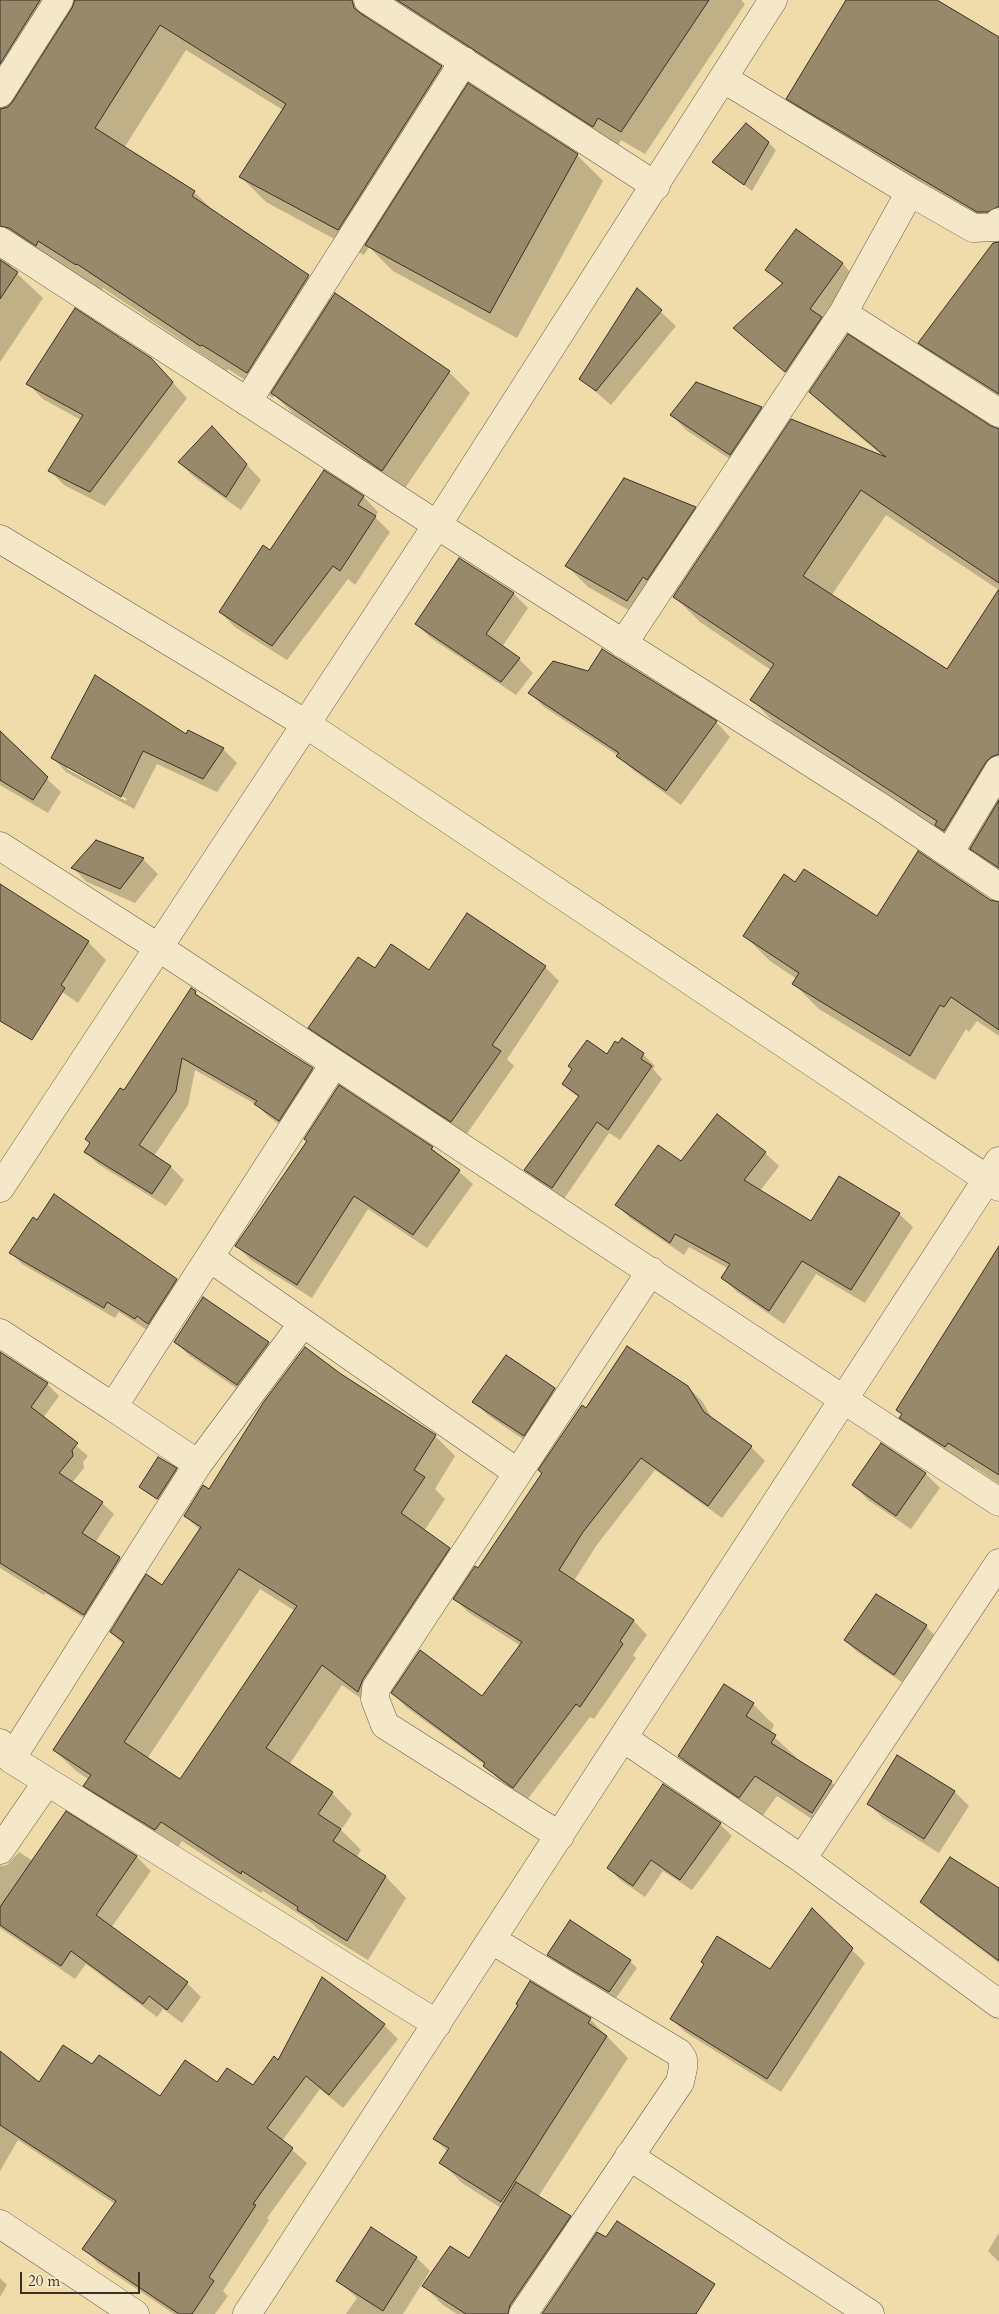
<!DOCTYPE html>
<style>
body{margin:0}
#map{position:relative;width:999px;height:2314px;overflow:hidden;background:#efdcaa;font-family:Cardo,serif}
canvas{display:block}
.scale{position:absolute;left:20px;top:2272px;width:120px;height:22px;box-sizing:border-box;border:2px solid #3a3025;border-top:0;padding-left:6px;font-size:15px;line-height:18px;white-space:nowrap;color:#3a3025;-webkit-text-stroke:4px #f5e8c8;paint-order:stroke}
</style>
<div id="map">
<canvas width="999" height="2314"></canvas>
<div class="scale">20 m</div>
</div>
<script>
const ctx = document.querySelector('canvas').getContext('2d');
ctx.lineJoin = 'round';
function paint(path, color) { ctx.fillStyle = color; ctx.fill(path, 'evenodd'); }
const poly = rows => new Path2D(rows.map(r => 'M' + r).join(''));
function stroke(path, color, width, dash) { ctx.strokeStyle = color; ctx.lineWidth = width; ctx.lineCap = dash ? 'butt' : 'round'; ctx.setLineDash(dash || []); ctx.stroke(path); }
const shadow = poly([
 [0,0,324,0,346,13,353,2,375,25,441,67,465,91,577,155,603,181,517,338,393,271,369,247,364,255,266,202,241,177,283,110,186,50,124,148,194,192,218,215,308,276,332,300,335,295,449,372,470,393,403,491,294,414,274,395,273,398,228,369,227,371,103,288,102,290,64,266,62,270,12,258,10,267,43,298,0,362],
 [394,0,741,0,745,4,645,154,621,140,616,149,410,15],
 [847,0,935,0,999,38,999,234,813,124,788,98],
 [769,143,776,150,752,191,714,162],
 [797,231,843,264,854,276,798,383,735,328,783,285,767,270],
 [999,243,999,402,945,368,920,343],
 [637,290,676,326,611,405,581,379],
 [165,374,187,398,105,506,64,485,50,471,81,420,43,399,28,384],
 [811,392,999,430,999,590,886,515,831,596,947,670,999,591,999,875,973,850,970,855,946,834,777,725,752,700,771,670,700,622,675,597,883,456,836,417],
 [761,408,775,423,745,469,686,430,672,415],
 [213,428,261,480,241,510,194,477,179,462],
 [324,472,364,497,378,512,375,517,390,532,355,585,348,579,287,660,235,627,220,612,270,551],
 [695,508,716,529,648,621,588,587,567,566],
 [514,594,528,608,502,647,519,659,533,673,516,695,431,638,416,624],
 [530,693,716,722,730,737,681,805,633,770,620,757,544,707],
 [189,732,223,749,237,763,217,792,157,764,134,809,66,772,53,758,187,736],
 [67,766,127,799,126,801,67,769],
 [0,736,61,792,48,813,0,785],
 [97,841,143,859,158,874,135,903,87,882,73,868],
 [796,884,877,918,990,901,999,904,999,1036,977,1021,969,1032,966,1029,935,1080,819,1009,794,984,797,979,770,961,745,936],
 [0,886,88,942,106,960,78,1003,14,958,0,977],
 [545,967,559,981,507,1059,514,1066,466,1135,324,1042,310,1027,376,970,430,971],
 [195,992,204,1001,312,1069,325,1082,292,1133,269,1117,257,1105,195,1070,188,1105,154,1156,171,1167,184,1180,166,1206,98,1164,85,1151],
 [622,1040,643,1054,655,1066,653,1069,662,1079,620,1140,609,1133,564,1199,538,1181,526,1170,579,1098,563,1084,573,1069,607,1055],
 [432,1148,473,1184,427,1248,368,1209,312,1298,251,1260,237,1246],
 [765,1153,779,1166,760,1191,811,1222,899,1214,913,1227,865,1303,816,1274,784,1324,737,1292,723,1278,729,1269,689,1247,684,1255,630,1218,616,1204,681,1163],
 [11,1253,176,1280,187,1291,147,1330,119,1312,115,1318,22,1264],
 [999,1278,999,1484,975,1468,971,1473,927,1444,901,1417,902,1415,897,1410],
 [203,1298,268,1343,283,1358,252,1399,190,1356,175,1342],
 [0,1355,47,1384,59,1396,43,1418,88,1456,83,1462,84,1468,72,1483,102,1503,114,1514,95,1543,120,1558,131,1570,96,1626,45,1593,44,1595,0,1568],
 [340,1375,435,1436,455,1456,435,1489,445,1499,424,1531,449,1549,469,1569,383,1700,379,1711,342,1685,289,1765,332,1793,352,1814,341,1830,361,1850,356,1858,386,1877,406,1898,368,1960,319,1930,308,1920,263,1891,261,1893,182,1841,176,1850,105,1806,85,1785,89,1780,75,1770,54,1750,124,1645,111,1632,163,1587,200,1530,185,1516,210,1491],
 [260,1589,295,1611,181,1781,147,1759],
 [688,1387,702,1401,713,1420,751,1447,765,1461,722,1518,655,1470,596,1546,574,1581,634,1621,647,1635,633,1655,636,1658,594,1719,590,1717,527,1800,498,1779,485,1765,406,1707,393,1693,482,1697,521,1646,468,1612,455,1599,478,1569,586,1409],
 [555,1388,569,1403,539,1450,489,1416,474,1402],
 [882,1445,926,1474,940,1488,911,1529,868,1500,854,1485],
 [176,1469,183,1477,165,1505,140,1487],
 [876,1595,926,1626,937,1638,906,1685,856,1651,845,1640],
 [753,1704,774,1725,770,1733,796,1757,795,1759,831,1782,852,1803,833,1833,777,1796,761,1818,700,1777,679,1756],
 [664,1786,720,1824,732,1836,692,1890,663,1871,645,1897,620,1880,609,1868],
 [955,1792,969,1806,939,1853,883,1818,868,1803],
 [66,1813,137,1857,151,1871,111,1928,187,1983,201,1997,182,2023,163,2009,157,2017,86,1964,75,1979,0,1928,0,1866,7,1865,19,1852,33,1861],
 [999,1890,999,1963,935,1915,922,1902],
 [812,1910,865,1963,781,2092,685,2032,672,2019,770,1970],
 [549,1955,630,1961,637,1968,616,1998,556,1962],
 [590,2019,628,2058,538,2197,570,2217,589,2235,536,2314,457,2314,443,2305,424,2286,469,2260,501,2208,462,2183,441,2162,448,2152,434,2138],
 [384,2025,398,2039,343,2108,320,2089,282,2141,307,2163,267,2218,269,2220,223,2291,228,2296,215,2314,174,2314,98,2263,84,2249,115,2204,18,2140,0,2171,0,2052,40,2084,93,2066,160,2097,217,2084,253,2087,279,2062],
 [371,2229,417,2258,430,2271,403,2314,346,2314,357,2298,338,2281],
 [999,2233,999,2262,988,2251],
 [0,2278,7,2285,0,2297]
]);
const building = poly([
 [0,0,40,0,0,64,0,0],
 [75,0,352,0,354,8,360,13,442,66,338,230,239,177,286,104,160,25,95,128,195,191,192,196,309,275,247,373,202,345,200,346,77,264,76,265,38,241,36,246,9,228,0,226,0,109,8,107,13,101,72,8,75,0],
 [397,0,709,0,621,132,598,118,593,127,397,0],
 [846,0,937,0,999,37,999,206,988,212,977,212,786,99,846,0],
 [468,83,578,154,490,313,365,245,468,83],
 [746,123,769,142,744,185,712,162,746,123],
 [796,229,843,263,810,309,822,317,785,372,733,328,783,283,765,270,796,229],
 [999,242,999,394,918,343,993,243,999,242],
 [0,260,18,272,0,299,0,260],
 [637,288,662,310,596,391,579,379,637,288],
 [335,293,450,371,382,471,271,393,335,293],
 [75,308,151,358,173,382,90,492,48,471,83,415,26,384,75,308],
 [848,334,991,426,999,429,999,583,861,490,803,576,947,669,999,589,999,754,991,757,986,762,944,831,935,825,937,821,750,700,774,664,673,597,791,419,886,457,809,392,848,334],
 [696,382,762,407,730,455,670,415,696,382],
 [212,426,247,464,226,497,178,462,212,426],
 [324,470,364,496,358,505,376,516,340,571,333,566,272,646,219,612,263,545,270,550,324,470],
 [624,478,696,507,647,580,643,577,627,601,565,566,624,478],
 [459,558,514,593,486,634,520,658,501,682,415,624,459,558],
 [602,649,717,721,666,791,616,756,619,753,528,693,553,661,588,671,602,649],
 [95,675,186,734,188,730,224,748,203,779,143,751,121,797,51,758,95,675],
 [0,731,48,777,33,800,0,780,0,731],
 [999,800,999,868,970,849,999,800],
 [96,840,144,858,120,889,71,868,96,840],
 [918,851,990,900,999,902,999,1030,951,997,944,1007,940,1005,910,1056,792,984,799,973,743,936,784,874,795,882,804,869,877,916,918,851],
 [0,884,89,941,61,985,65,988,32,1040,0,1021,0,884],
 [467,913,546,966,492,1045,501,1051,451,1122,308,1028,358,957,375,968,391,944,429,970,467,913],
 [191,988,196,991,195,994,313,1068,279,1121,254,1104,257,1101,182,1058,176,1091,139,1145,171,1166,152,1194,84,1152,90,1143,85,1139,120,1088,124,1090,191,988],
 [622,1038,644,1053,641,1059,652,1066,608,1130,597,1122,552,1188,524,1170,579,1096,562,1084,572,1069,568,1066,587,1040,607,1054,615,1041,618,1043,622,1038],
 [339,1085,433,1147,431,1149,460,1170,413,1235,354,1196,297,1285,235,1246,307,1141,304,1139,339,1085],
 [717,1114,766,1152,744,1180,811,1221,839,1176,900,1213,851,1290,802,1261,769,1311,721,1278,730,1264,675,1234,670,1243,615,1205,658,1145,681,1161,717,1114],
 [54,1194,177,1279,148,1324,137,1316,135,1319,107,1302,104,1308,9,1253,33,1217,37,1220,54,1194],
 [999,1246,999,1475,948,1443,945,1447,899,1418,902,1414,896,1410,999,1246],
 [203,1297,269,1342,237,1385,174,1342,203,1297],
 [627,1346,688,1386,704,1412,752,1446,708,1506,641,1458,583,1532,559,1570,634,1620,620,1641,623,1644,580,1707,576,1704,513,1788,483,1766,485,1763,391,1693,420,1650,482,1696,522,1642,453,1599,475,1566,478,1568,542,1473,538,1470,582,1405,586,1408,627,1346],
 [305,1347,341,1374,436,1435,414,1470,425,1477,401,1513,450,1548,363,1679,358,1692,322,1665,266,1748,333,1792,318,1814,341,1829,333,1841,386,1876,347,1941,297,1910,298,1907,242,1871,241,1874,161,1822,155,1830,83,1786,91,1775,53,1750,124,1642,110,1632,146,1574,162,1585,201,1527,184,1516,203,1485,209,1489,263,1403,305,1347],
 [239,1569,297,1606,180,1779,124,1742,239,1569],
 [0,1352,48,1383,31,1407,78,1443,72,1450,73,1456,59,1473,103,1502,82,1533,120,1557,84,1615,0,1563,0,1352],
 [506,1355,555,1388,524,1436,472,1402,506,1355],
 [881,1443,926,1473,896,1516,852,1485,881,1443],
 [158,1457,177,1468,157,1499,139,1487,158,1457],
 [876,1594,927,1625,894,1675,844,1640,876,1594],
 [724,1684,754,1703,746,1716,776,1735,771,1743,832,1781,812,1813,755,1776,739,1798,678,1756,724,1684],
 [897,1755,955,1791,924,1839,867,1804,897,1755],
 [663,1784,721,1823,680,1880,651,1860,633,1886,607,1868,663,1784],
 [66,1811,137,1856,96,1915,188,1982,167,2010,149,1996,143,2004,71,1951,61,1966,0,1925,0,1907,66,1811],
 [950,1857,999,1888,999,1961,920,1902,950,1857],
 [812,1908,853,1948,767,2079,670,2019,704,1964,701,1962,717,1936,770,1969,812,1908],
 [570,1920,631,1960,609,1992,547,1955,570,1920],
 [322,1977,385,2024,329,2095,306,2076,267,2128,293,2148,253,2204,256,2205,209,2277,214,2281,192,2314,179,2314,82,2249,116,2201,0,2125,0,2051,39,2082,63,2045,92,2064,99,2055,160,2096,185,2060,217,2082,227,2068,253,2085,274,2056,278,2060,322,1977],
 [530,1981,591,2018,588,2023,607,2036,501,2202,439,2163,449,2148,433,2139,518,2005,516,2004,530,1981],
 [516,2182,571,2216,510,2305,508,2314,466,2314,422,2286,450,2246,469,2258,516,2182],
 [617,2221,715,2284,696,2314,542,2314,597,2232,606,2237,617,2221],
 [371,2227,417,2257,383,2311,336,2281,371,2227]
]);
const minor = poly([
 [368,0,656,186],
 [0,93,59,0],
 [910,192,973,228,996,227,999,222],
 [0,241,437,525,882,808,999,887],
 [843,313,999,413],
 [247,402,464,61],
 [0,539,306,724,999,1187],
 [623,644,843,313,910,192,724,79],
 [0,846,167,953,999,1502],
 [949,853,999,770],
 [210,1258,518,1473],
 [0,1333,113,1407,334,1064],
 [198,1464,303,1323],
 [623,1738,802,1859,999,2004],
 [0,1743,11,1759,437,2024],
 [11,1759,198,1464,113,1407],
 [560,1836,385,1725,375,1699,376,1688,651,1271],
 [0,1850,47,1782],
 [802,1859,999,1563],
 [492,1940,679,2053,683,2059,683,2068,680,2082,523,2314],
 [629,2156,870,2314],
 [0,2224,135,2314],
 [247,2314,999,1161]
]);
const tertiary = poly([
 [0,1188,437,525,773,0]
]);
paint(shadow, '#0003');
paint(building, '#98896a');
stroke(building, '#3a3025', 1);
stroke(minor, '#675b46', 29);
stroke(tertiary, '#675b46', 29);
stroke(minor, '#f5e8c8', 28);
stroke(tertiary, '#f5e8c8', 28);
</script>
